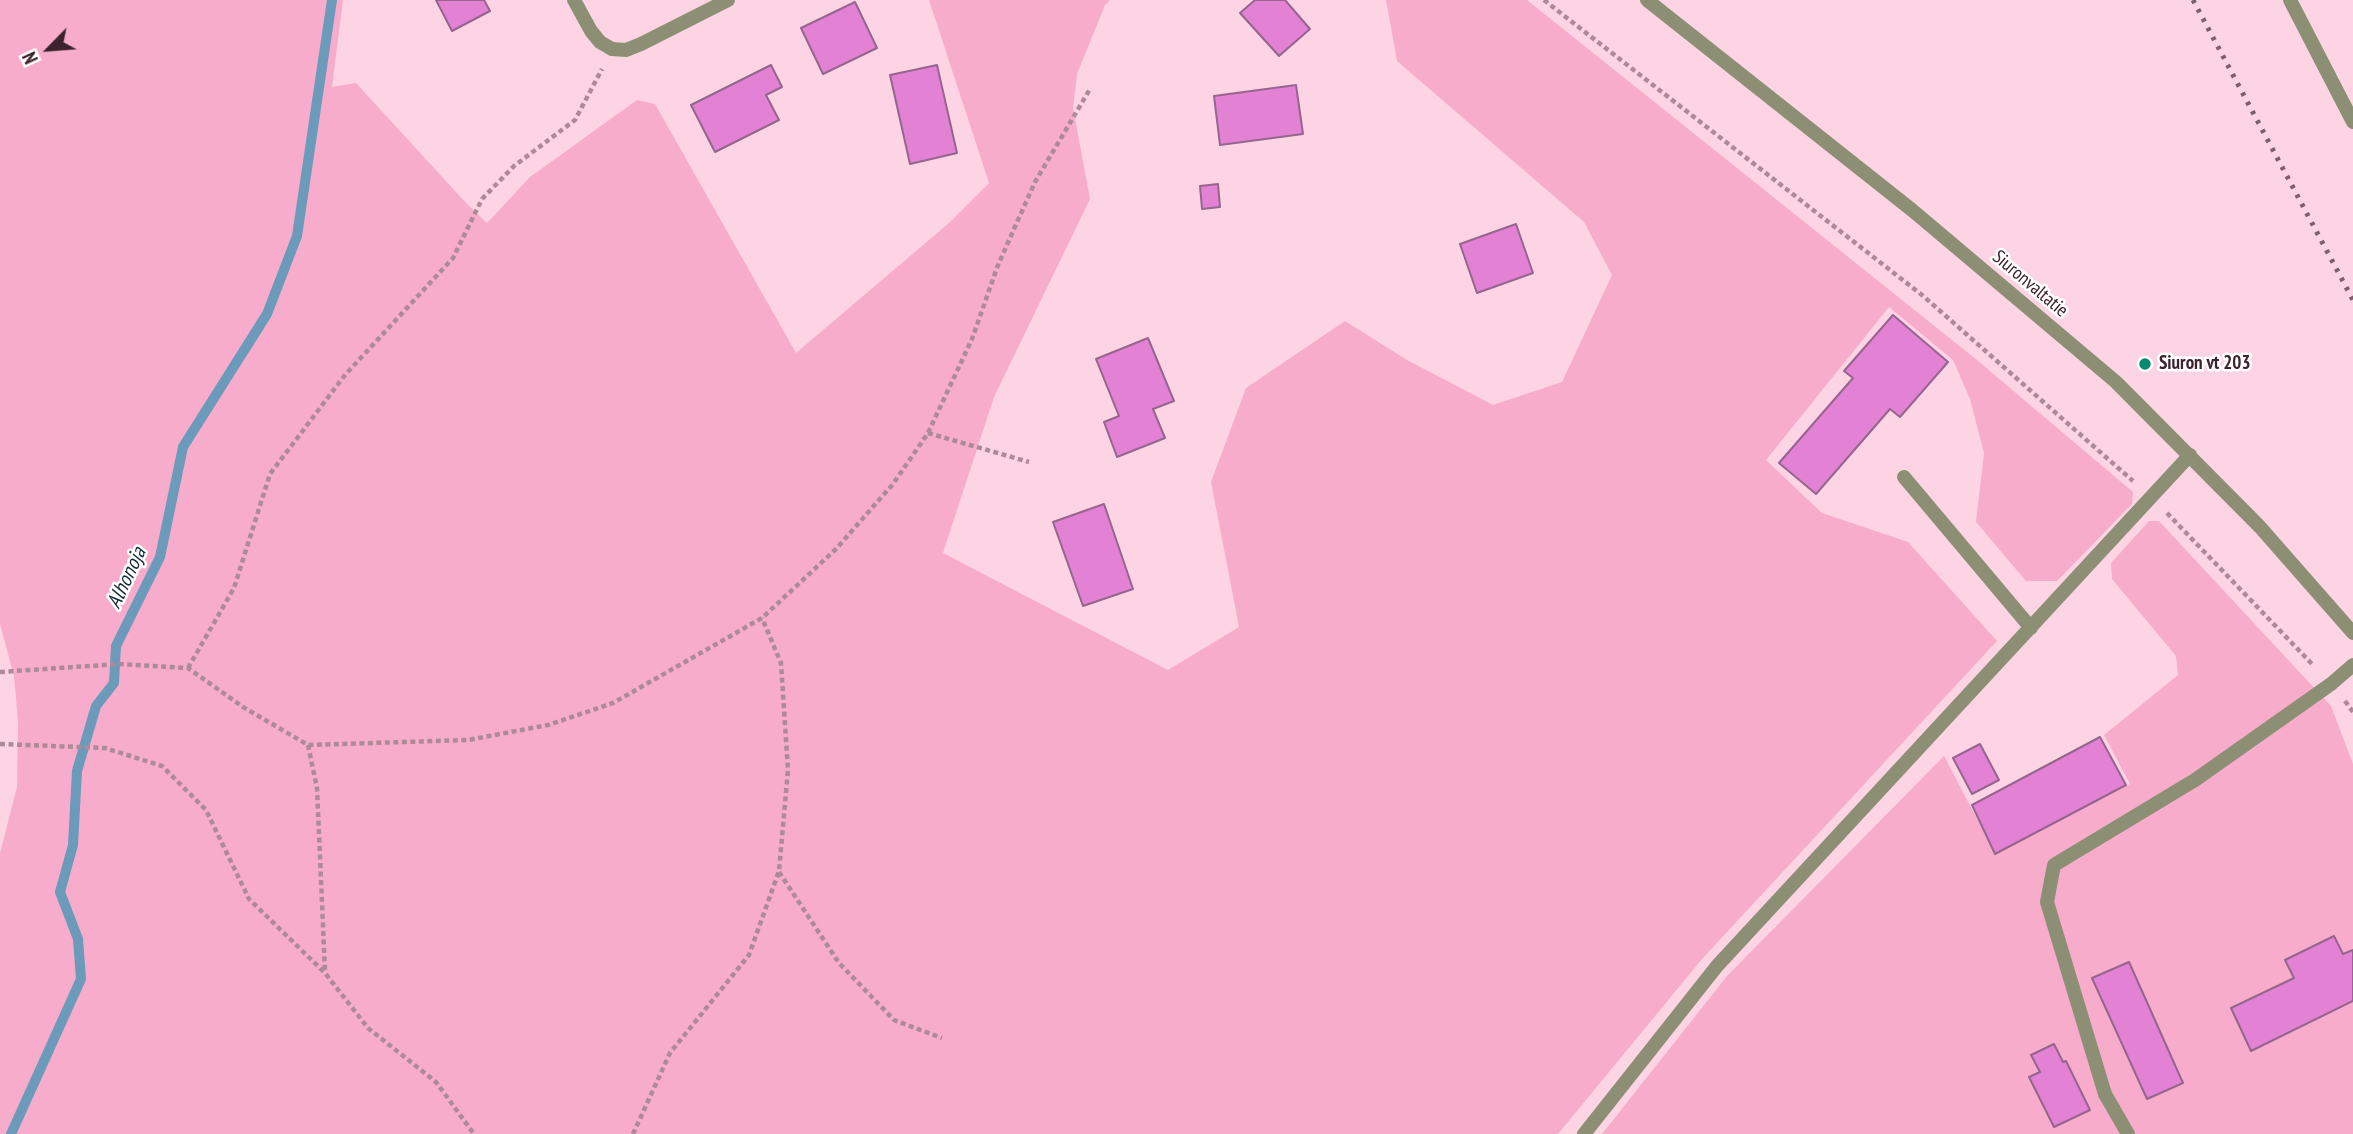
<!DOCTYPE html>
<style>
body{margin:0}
#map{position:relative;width:2353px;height:1134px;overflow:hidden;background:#fdd4e4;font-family:"PT Sans Narrow",sans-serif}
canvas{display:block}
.north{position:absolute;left:14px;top:14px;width:70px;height:70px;-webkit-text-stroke:5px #fff;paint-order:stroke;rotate:245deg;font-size:19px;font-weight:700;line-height:28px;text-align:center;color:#3b222d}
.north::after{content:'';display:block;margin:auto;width:24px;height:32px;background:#3b222d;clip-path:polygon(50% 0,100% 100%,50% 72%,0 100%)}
</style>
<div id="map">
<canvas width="2353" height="1134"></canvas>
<div class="north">N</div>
</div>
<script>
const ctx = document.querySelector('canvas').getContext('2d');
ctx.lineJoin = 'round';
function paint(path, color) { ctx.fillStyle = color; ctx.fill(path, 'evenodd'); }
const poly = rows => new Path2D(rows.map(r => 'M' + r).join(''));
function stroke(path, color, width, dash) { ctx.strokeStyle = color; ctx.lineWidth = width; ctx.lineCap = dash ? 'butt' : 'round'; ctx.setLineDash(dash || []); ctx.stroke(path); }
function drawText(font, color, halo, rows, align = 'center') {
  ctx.font = font + ' "PT Sans Narrow",sans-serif'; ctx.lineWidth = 5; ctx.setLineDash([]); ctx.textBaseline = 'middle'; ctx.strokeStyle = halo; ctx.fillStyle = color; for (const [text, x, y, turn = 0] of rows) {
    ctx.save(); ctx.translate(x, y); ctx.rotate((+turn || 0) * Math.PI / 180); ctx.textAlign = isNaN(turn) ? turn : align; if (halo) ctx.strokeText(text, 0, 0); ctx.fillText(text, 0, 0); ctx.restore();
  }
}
const green = poly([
 [0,0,343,0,332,87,356,83,467,204,487,223,530,177,637,100,655,104,796,353,949,223,989,183,929,0,1110,0,1105,5,1077,74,1073,108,1090,199,994,397,943,553,1168,670,1239,627,1211,482,1246,388,1345,321,1407,360,1493,405,1562,382,1612,275,1584,222,1397,61,1386,0,1527,0,1977,360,2133,492,2132,504,2057,581,2026,581,1976,522,1984,453,1970,399,1953,360,1889,307,1766,460,1822,513,1908,542,1997,641,1702,959,1558,1134,0,1134,0,853,17,787,18,721,14,676,0,624],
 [2149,521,2159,521,2331,706,2353,764,2353,1134,1602,1134,1727,976,1944,756,1995,853,2130,784,2104,735,2178,675,2176,656,2112,579,2111,563]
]);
const stream = poly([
 [11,1134,81,979,78,939,60,892,73,845,77,771,96,706,114,683,116,646,160,557,183,447,267,314,297,236,332,0]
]);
const building = poly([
 [436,0,484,0,490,11,452,31,436,0],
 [1255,0,1285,0,1310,29,1279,56,1240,13,1255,0],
 [855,2,877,48,823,74,801,28,855,2],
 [771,65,782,87,766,95,779,120,715,152,691,105,771,65],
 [937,65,957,153,910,164,890,75,937,65],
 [1296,85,1303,134,1220,145,1214,96,1296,85],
 [1218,184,1220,207,1202,209,1200,186,1218,184],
 [1516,224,1533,273,1477,293,1460,244,1516,224],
 [1893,315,1948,362,1900,417,1890,409,1816,494,1779,463,1853,378,1844,371,1893,315],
 [1148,338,1174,401,1153,409,1165,438,1117,457,1104,422,1119,416,1096,359,1148,338],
 [1104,504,1133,589,1083,606,1053,522,1104,504],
 [2100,737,2126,785,1995,854,1972,805,2100,737],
 [1980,744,1999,780,1972,794,1953,758,1980,744],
 [2334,936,2343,954,2353,950,2353,1001,2251,1051,2231,1008,2294,978,2285,960,2334,936],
 [2129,962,2183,1083,2147,1099,2092,978,2129,962],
 [2054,1044,2063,1062,2066,1061,2090,1110,2054,1127,2029,1077,2040,1072,2031,1055,2054,1044]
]);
const path = poly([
 [1544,0,1922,295,2133,481],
 [928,433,1029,462],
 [2167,513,2314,666],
 [188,668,234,588,270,474,345,375,453,258,482,199,514,166,575,120,602,69],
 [0,672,119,664,188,668,243,707,308,745,468,740,548,725,613,703,762,618,836,549,893,484,928,433,972,339,998,265,1035,182,1090,89],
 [2345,701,2353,712],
 [0,744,105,748,162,766,206,810,249,899,325,973,368,1028,436,1082,474,1134],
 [308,745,317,788,325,972],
 [779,872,839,963,894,1020,942,1038],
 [633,1134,670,1053,749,955,779,871,788,770,781,663,762,618]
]);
const service = poly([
 [574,0,591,31,600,42,612,49],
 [1904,477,2031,628],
 [1584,1134,1717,966,2190,455],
 [2128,1134,2105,1094,2047,902,2054,865,2195,780,2331,684,2353,665]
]);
const minor = poly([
 [2290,0,2353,122],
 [612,49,626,50,641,44,728,0]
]);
const tertiary = poly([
 [1647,0,1912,210,2116,382,2260,527,2353,633]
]);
const rail = poly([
 [2193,0,2353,300]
]);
const markers = [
 [2145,364,7,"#078a6f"]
];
const streetNames = [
 ["Siuronvaltatie",2030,284,40]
];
const poiNames = [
 ["Siuron vt 203",2159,364]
];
const waterNames = [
 ["Alhonoja",127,578,-65]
];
paint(green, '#f8accc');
stroke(stream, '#6c9aba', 10);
paint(building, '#e381d5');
stroke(building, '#96658e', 2);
stroke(path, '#ad8a98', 4.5, [5, 3.5]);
stroke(service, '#8d8f75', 14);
stroke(minor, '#8d8f75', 14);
stroke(tertiary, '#8d8f75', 14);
stroke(rail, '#7d5f6c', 5, [3.5, 7]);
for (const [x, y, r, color] of markers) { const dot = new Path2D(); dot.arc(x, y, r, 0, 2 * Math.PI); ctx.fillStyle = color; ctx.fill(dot); stroke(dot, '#fff', 2.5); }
drawText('19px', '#3b222d', '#fff', streetNames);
drawText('bold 19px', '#3b222d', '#fff', poiNames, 'left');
drawText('italic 21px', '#142d39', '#fff', waterNames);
</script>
